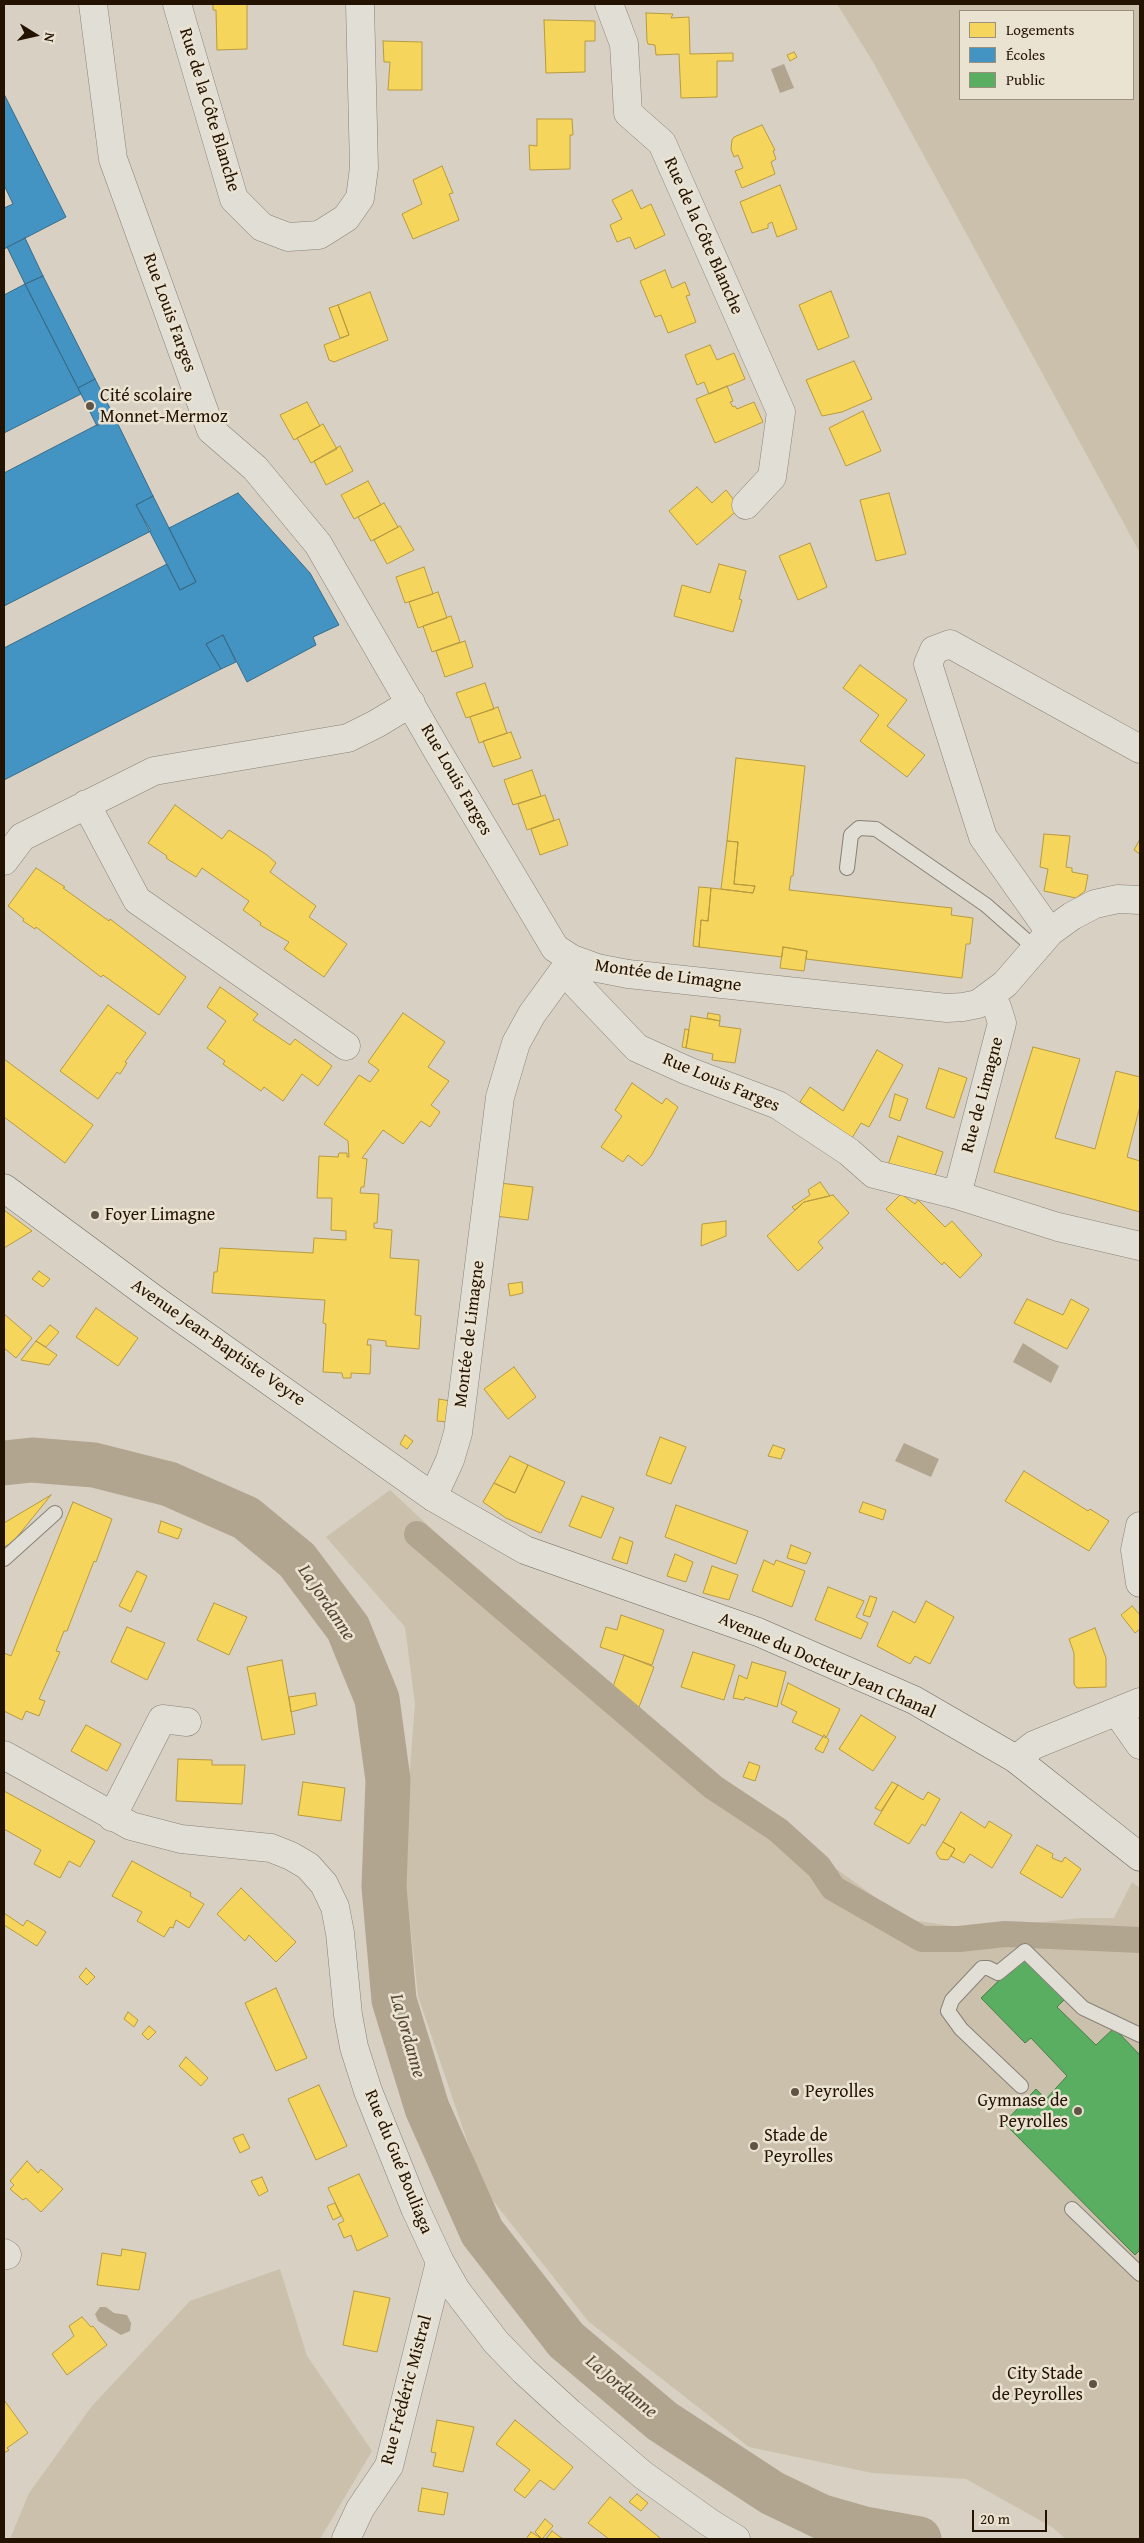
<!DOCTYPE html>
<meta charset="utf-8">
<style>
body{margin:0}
#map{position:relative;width:1144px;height:2543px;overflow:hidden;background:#d8d0c2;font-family:"Gentium Book Plus",serif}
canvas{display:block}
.frame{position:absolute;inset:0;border:5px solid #231200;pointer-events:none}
.legend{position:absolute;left:959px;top:10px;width:175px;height:90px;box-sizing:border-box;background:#ebe3d2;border:1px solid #9b8f7e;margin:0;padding:6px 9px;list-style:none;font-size:15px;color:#231200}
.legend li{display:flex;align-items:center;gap:10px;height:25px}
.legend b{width:25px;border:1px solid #9b8f7e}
.north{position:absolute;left:10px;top:10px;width:50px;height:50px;-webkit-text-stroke:4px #ebe3d2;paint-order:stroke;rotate:100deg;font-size:14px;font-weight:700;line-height:20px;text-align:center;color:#231200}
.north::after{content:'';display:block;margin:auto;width:18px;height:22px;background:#231200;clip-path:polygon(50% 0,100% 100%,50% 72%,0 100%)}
.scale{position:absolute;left:972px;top:2510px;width:75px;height:22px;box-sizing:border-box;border:2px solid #231200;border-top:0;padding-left:6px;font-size:15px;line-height:18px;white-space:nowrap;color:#231200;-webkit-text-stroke:4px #ebe3d2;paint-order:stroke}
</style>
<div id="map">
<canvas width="1144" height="2543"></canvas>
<div class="frame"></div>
<ul class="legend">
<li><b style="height:14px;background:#f6d55c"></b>Logements</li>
<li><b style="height:14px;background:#4393c3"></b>Écoles</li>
<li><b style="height:14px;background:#5aae61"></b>Public</li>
</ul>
<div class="north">N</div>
<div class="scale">20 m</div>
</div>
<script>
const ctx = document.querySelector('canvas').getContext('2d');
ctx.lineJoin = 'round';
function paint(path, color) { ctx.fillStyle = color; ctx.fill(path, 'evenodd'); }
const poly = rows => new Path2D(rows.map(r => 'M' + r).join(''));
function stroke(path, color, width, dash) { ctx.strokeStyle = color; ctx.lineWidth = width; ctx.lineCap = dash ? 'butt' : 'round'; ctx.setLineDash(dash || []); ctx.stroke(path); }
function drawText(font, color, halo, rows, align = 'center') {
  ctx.font = font + ' "Gentium Book Plus",serif'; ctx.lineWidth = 5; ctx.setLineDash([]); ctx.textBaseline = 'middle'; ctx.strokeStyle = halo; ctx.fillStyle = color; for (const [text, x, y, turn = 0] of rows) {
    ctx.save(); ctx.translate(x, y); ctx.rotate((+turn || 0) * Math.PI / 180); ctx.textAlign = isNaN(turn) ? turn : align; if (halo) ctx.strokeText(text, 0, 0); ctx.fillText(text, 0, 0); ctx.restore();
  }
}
const green = poly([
 [837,4,1140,4,1140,553,873,62],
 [1133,11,1133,99,960,99,960,11],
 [390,1490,505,1597,734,1794,905,1919,971,1929,1082,1918,1114,1918,1132,1882,1140,1888,1140,2539,1066,2539,1052,2527,966,2479,872,2473,749,2447,588,2321,483,2188,418,1996,403,1858,415,1704,405,1627,326,1537],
 [280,2269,307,2356,372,2451,320,2539,10,2539,29,2493,92,2406,190,2301]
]);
const water = poly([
 [784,64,794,88,780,93,771,69],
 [1023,1343,1059,1366,1051,1383,1013,1362],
 [904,1443,939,1459,931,1477,895,1461],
 [100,2307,106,2307,114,2313,127,2315,131,2323,130,2331,121,2335,98,2321,95,2314]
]);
const homes = poly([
 [213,4,247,4,247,49,217,50,216,10,213,10,213,4],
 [646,13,673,14,671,18,689,17,690,54,733,53,733,61,717,61,717,97,681,98,679,54,656,55,655,45,648,44,647,41,646,13],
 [544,20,595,21,595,41,585,41,585,72,546,73,544,20],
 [383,41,422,42,422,90,388,90,390,62,384,62,383,41],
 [794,52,797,57,790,61,787,55,794,52],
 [537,119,572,119,573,135,570,135,570,169,530,170,529,145,537,146,537,119],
 [762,125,775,150,773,151,776,159,771,162,775,174,742,188,735,171,743,168,738,155,734,157,731,149,732,140,734,137,762,125],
 [442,166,453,193,449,194,459,220,413,239,402,214,422,204,413,180,442,166],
 [780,185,797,229,777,237,772,222,768,224,768,228,752,233,740,202,780,185],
 [632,190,641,209,651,204,665,235,635,249,630,237,617,242,610,225,622,219,612,200,632,190],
 [665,270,672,288,685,282,690,295,686,296,696,322,668,333,661,315,655,317,640,281,665,270],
 [831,291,849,337,818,350,799,305,831,291],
 [370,292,388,340,334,362,329,360,324,345,349,335,338,305,370,292],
 [338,305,349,335,340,338,329,308,338,305],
 [710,345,717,360,734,353,745,379,709,394,704,382,697,385,685,355,710,345],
 [854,361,872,399,842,412,822,416,806,380,854,361],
 [727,386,733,401,730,402,733,407,735,406,737,409,754,402,763,422,715,443,696,399,727,386],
 [307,402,320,426,294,440,280,415,307,402],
 [863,411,881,451,846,466,829,428,863,411],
 [323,424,337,449,311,463,297,438,323,424],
 [340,446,353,471,326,485,314,461,340,446],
 [368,481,381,505,354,519,341,495,368,481],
 [697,487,712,503,726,490,740,508,697,545,669,511,697,487],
 [889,493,906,554,876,561,860,500,889,493],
 [384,503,398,527,371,541,358,517,384,503],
 [400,526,414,550,387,564,374,540,400,526],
 [810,543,827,587,798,600,779,556,810,543],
 [719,564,746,571,739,599,742,600,733,632,674,616,682,585,710,593,719,564],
 [424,567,433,594,405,603,396,577,424,567],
 [438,592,447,618,418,628,409,602,438,592],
 [451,616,460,642,432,652,423,626,451,616],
 [465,641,473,667,445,677,436,651,465,641],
 [860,665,907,700,887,726,925,755,907,777,860,741,879,715,843,688,860,665],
 [485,683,494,709,466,718,456,693,485,683],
 [498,707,507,733,479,743,470,717,498,707],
 [511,732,521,758,493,767,483,741,511,732],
 [736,758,805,766,793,876,791,876,789,890,952,908,951,915,973,918,970,944,966,944,962,978,806,959,807,951,783,947,782,957,699,947,701,920,708,921,711,888,753,893,755,886,734,884,738,842,727,841,736,758],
 [532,770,541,796,513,805,504,780,532,770],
 [545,795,554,820,527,830,518,804,545,795],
 [175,805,222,839,229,830,267,855,276,863,270,872,316,906,309,917,347,944,324,977,284,949,289,942,260,925,261,923,243,910,249,901,202,868,196,877,166,858,167,856,148,843,175,805],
 [559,819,568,845,540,855,531,829,559,819],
 [1044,834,1070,836,1066,867,1072,868,1072,872,1088,875,1085,891,1076,898,1044,891,1048,869,1040,867,1044,834],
 [1140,839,1140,854,1134,850,1140,839],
 [727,841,738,842,734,884,755,886,753,893,721,889,727,841],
 [36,868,65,887,63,888,109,921,110,919,186,977,159,1015,103,975,101,977,36,927,35,929,23,921,24,919,8,906,36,868],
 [699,887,711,888,708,921,701,920,699,947,693,946,699,887],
 [783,947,807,951,804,971,780,968,783,947],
 [220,987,258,1014,253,1020,290,1045,295,1039,332,1066,318,1086,302,1074,283,1101,264,1087,261,1091,223,1064,225,1061,207,1048,226,1021,207,1007,220,987],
 [108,1005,146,1033,125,1062,127,1063,120,1074,117,1072,98,1099,60,1071,108,1005],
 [403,1013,445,1042,428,1067,449,1081,431,1105,440,1112,430,1127,421,1121,403,1144,383,1130,362,1158,367,1159,364,1187,361,1187,360,1193,379,1194,377,1223,374,1223,374,1228,392,1230,390,1258,419,1260,415,1315,421,1316,419,1349,386,1346,386,1341,368,1339,367,1345,371,1345,370,1374,351,1373,351,1378,343,1378,342,1373,323,1372,326,1324,323,1323,325,1300,212,1293,214,1272,217,1272,220,1248,313,1253,314,1238,346,1240,346,1231,331,1230,332,1198,317,1198,319,1156,338,1157,339,1153,347,1153,347,1157,349,1157,348,1141,324,1124,359,1075,370,1082,379,1070,368,1062,403,1013],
 [708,1013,720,1015,720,1021,707,1018,708,1013],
 [691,1016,720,1021,719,1026,741,1029,735,1063,712,1060,713,1054,686,1048,691,1016],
 [685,1029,689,1030,686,1048,682,1047,685,1029],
 [1033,1047,1080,1059,1055,1138,1095,1149,1116,1071,1140,1077,1140,1106,1127,1157,1140,1161,1140,1212,994,1172,1033,1047],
 [877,1050,903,1065,869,1127,861,1123,852,1138,800,1102,810,1087,843,1111,877,1050],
 [4,1059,93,1125,65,1163,4,1117,4,1059],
 [939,1068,967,1078,954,1118,926,1108,939,1068],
 [632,1083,662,1104,666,1098,678,1107,651,1156,642,1166,628,1155,623,1162,601,1147,622,1116,615,1110,632,1083],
 [895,1094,908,1099,900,1121,889,1117,895,1094],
 [898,1136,943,1152,934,1179,888,1165,898,1136],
 [820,1182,830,1196,804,1202,795,1210,792,1207,810,1195,808,1190,820,1182],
 [500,1183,533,1187,528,1220,495,1216,500,1183],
 [901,1194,915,1204,918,1200,945,1227,952,1221,982,1255,960,1278,944,1262,942,1265,886,1209,901,1194],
 [833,1195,849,1213,818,1242,823,1248,798,1271,767,1236,804,1202,833,1195],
 [4,1210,32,1231,4,1248,4,1210],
 [726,1221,726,1236,701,1246,702,1224,726,1221],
 [39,1271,50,1279,43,1287,32,1279,39,1271],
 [522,1282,523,1293,510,1296,508,1284,522,1282],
 [1027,1299,1063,1315,1071,1299,1089,1309,1067,1349,1014,1323,1027,1299],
 [96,1308,138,1338,118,1366,76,1337,96,1308],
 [4,1314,32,1338,16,1358,4,1348,4,1314],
 [50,1325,59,1332,46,1347,36,1341,50,1325],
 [36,1341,57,1355,49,1365,21,1360,36,1341],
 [514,1367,536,1397,508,1419,484,1389,514,1367],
 [439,1399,450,1401,448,1422,437,1421,439,1399],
 [405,1435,413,1441,407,1449,400,1444,405,1435],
 [660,1437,686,1447,671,1484,646,1475,660,1437],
 [773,1445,785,1449,781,1459,768,1456,773,1445],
 [510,1456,528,1465,515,1493,494,1483,510,1456],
 [528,1465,565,1482,541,1533,506,1518,483,1502,494,1483,515,1493,528,1465],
 [1024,1471,1088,1511,1090,1509,1109,1521,1089,1551,1005,1501,1024,1471],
 [51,1495,13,1542,4,1547,4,1523,51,1495],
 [582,1496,614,1508,601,1538,569,1526,582,1496],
 [73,1502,112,1519,96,1562,94,1561,67,1631,64,1631,56,1651,60,1652,39,1699,45,1701,39,1716,26,1711,22,1720,4,1711,4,1653,11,1656,73,1502],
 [863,1502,886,1510,883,1520,859,1512,863,1502],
 [676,1505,748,1531,736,1564,665,1537,676,1505],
 [161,1521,182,1529,178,1539,158,1532,161,1521],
 [620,1537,633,1542,627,1564,612,1559,620,1537],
 [791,1545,811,1553,806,1564,787,1558,791,1545],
 [675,1554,693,1562,686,1582,667,1576,675,1554],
 [764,1560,774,1565,776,1560,805,1571,792,1607,752,1591,764,1560],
 [712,1566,738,1575,729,1600,703,1593,712,1566],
 [137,1571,147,1576,131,1612,119,1606,137,1571],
 [828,1587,864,1601,856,1617,868,1623,861,1639,815,1620,828,1587],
 [870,1596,877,1598,870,1617,863,1615,870,1596],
 [926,1601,954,1617,930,1664,915,1656,910,1664,877,1646,893,1611,915,1623,926,1601],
 [214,1603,247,1617,229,1655,197,1640,214,1603],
 [1132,1606,1140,1615,1140,1629,1135,1633,1121,1615,1132,1606],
 [621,1615,664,1630,652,1665,600,1647,606,1627,617,1630,621,1615],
 [127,1627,165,1643,147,1680,111,1662,127,1627],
 [1095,1628,1106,1658,1106,1687,1077,1688,1074,1684,1074,1653,1069,1639,1095,1628],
 [693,1652,735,1665,724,1700,681,1687,693,1652],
 [624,1655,654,1667,639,1707,613,1687,624,1655],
 [282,1660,295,1734,262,1740,247,1667,282,1660],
 [752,1662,786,1672,777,1707,745,1697,744,1700,733,1698,739,1675,747,1679,752,1662],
 [788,1683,840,1709,826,1738,792,1722,797,1712,781,1704,788,1683],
 [315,1693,317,1705,291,1712,289,1697,315,1693],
 [861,1715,896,1737,873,1771,839,1749,861,1715],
 [86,1725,121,1744,107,1771,71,1751,86,1725],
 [824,1735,829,1740,823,1753,815,1749,824,1735],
 [178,1759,212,1760,212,1765,245,1765,242,1804,176,1801,178,1759],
 [749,1762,760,1766,755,1781,743,1777,749,1762],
 [303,1782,345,1788,341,1821,298,1815,303,1782],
 [892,1782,898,1785,881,1811,875,1808,892,1782],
 [898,1785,923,1800,928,1792,940,1799,925,1826,922,1824,909,1844,874,1824,898,1785],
 [4,1791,95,1841,80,1867,69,1861,60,1878,34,1864,41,1850,4,1829,4,1791],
 [961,1812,985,1828,989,1821,1012,1835,992,1868,970,1854,964,1863,951,1856,955,1849,943,1842,961,1812],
 [943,1842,955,1849,948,1860,940,1859,936,1853,943,1842],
 [1037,1845,1053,1854,1052,1858,1062,1862,1065,1857,1081,1869,1062,1898,1020,1873,1037,1845],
 [132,1861,191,1893,190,1896,204,1904,189,1928,176,1920,173,1928,170,1927,164,1937,137,1921,142,1912,112,1896,132,1861],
 [241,1888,296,1942,276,1962,249,1935,245,1941,217,1914,241,1888],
 [4,1913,23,1926,27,1920,46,1932,37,1946,4,1925,4,1913],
 [86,1968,95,1977,87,1985,79,1977,86,1968],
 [276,1988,307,2058,276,2071,245,2003,276,1988],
 [128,2012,138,2020,134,2027,124,2019,128,2012],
 [149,2026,156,2032,148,2040,142,2034,149,2026],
 [186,2057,208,2078,201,2086,179,2066,186,2057],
 [319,2085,347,2146,316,2160,288,2099,319,2085],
 [243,2134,250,2148,240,2153,233,2138,243,2134],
 [27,2161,38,2173,41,2169,63,2189,41,2212,26,2198,23,2200,10,2189,14,2185,10,2181,27,2161],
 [359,2174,388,2236,357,2251,351,2235,344,2238,338,2224,344,2221,328,2188,359,2174],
 [262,2177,268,2191,259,2196,251,2181,262,2177],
 [335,2203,341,2216,333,2220,327,2206,335,2203],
 [122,2249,146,2253,139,2290,97,2285,102,2253,121,2256,122,2249],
 [354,2291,390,2298,377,2352,343,2345,354,2291],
 [82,2317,91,2327,93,2326,107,2345,67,2375,52,2354,74,2336,69,2326,82,2317],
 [4,2400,28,2433,7,2448,9,2450,4,2453,4,2400],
 [437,2420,474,2427,463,2472,433,2466,436,2453,431,2452,437,2420],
 [515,2420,573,2467,554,2490,540,2480,525,2498,514,2490,530,2470,496,2444,515,2420],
 [422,2488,448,2493,444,2515,418,2511,422,2488],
 [637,2494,648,2503,641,2511,629,2502,637,2494],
 [610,2497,660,2538,659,2539,609,2539,588,2523,610,2497],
 [545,2519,553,2526,542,2539,535,2532,545,2519],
 [552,2531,563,2539,546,2539,552,2531],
 [531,2532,542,2539,526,2539,531,2532]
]);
const schools = poly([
 [4,94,66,217,4,249,4,208,13,204,4,185,4,94],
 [25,238,43,276,25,284,7,247,25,238],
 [43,276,95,379,78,388,25,284,43,276],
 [25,284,81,394,4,433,4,295,25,284],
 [95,379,114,416,97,426,78,388,95,379],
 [114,416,153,496,136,505,151,531,4,606,4,473,114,416],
 [238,493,310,573,339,625,313,637,316,645,247,682,223,635,206,644,221,669,4,780,4,648,167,564,180,590,196,582,169,528,238,493],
 [153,496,196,582,180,590,136,505,153,496],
 [223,635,236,662,221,669,206,644,223,635]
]);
const public = poly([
 [1025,1955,1066,1998,1057,2007,1096,2045,1114,2028,1140,2055,1140,2250,1135,2255,1004,2123,1036,2089,1046,2099,1067,2076,1031,2038,1025,2043,981,1998,1025,1955]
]);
const canal = poly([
 [417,1534,713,1787,778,1830,819,1867,833,1888,922,1939,959,1939,1005,1934,1140,1940]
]);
const river = poly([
 [4,1463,32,1460,94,1465,169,1484,246,1518,297,1560,348,1628,377,1699,388,1780,384,1887,394,2000,427,2108,482,2232,566,2340,662,2421,772,2493,822,2517,864,2529,919,2539]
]);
const service = poly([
 [847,868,851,835,859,828,876,829,986,905,1036,949],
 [4,1559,55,1513],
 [1021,2086,961,2029,948,2011,952,2000,982,1968,988,1968,998,1973,1025,1951,1083,2008,1140,2035],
 [1072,2209,1140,2274]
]);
const minor = poly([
 [93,4,113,159,211,430,255,468,318,544,437,750,555,948,572,959,577,985,637,1048,688,1071,778,1105,849,1152,874,1174,957,1195,1058,1227,1140,1246],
 [177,4,234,199,262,227,288,237,319,235,346,218,360,198,364,168,360,4],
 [609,4,624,44,628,113,662,143,781,412,772,477,746,505],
 [86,804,137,900,346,1046],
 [4,861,22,837,154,771,348,738,376,724,411,703],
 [1050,932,983,837,928,664,934,650,950,644,1140,749],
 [957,1195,1002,1023,997,1007,989,997],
 [433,1497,450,1460,458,1433,500,1097,516,1043,532,1014,572,959,597,968,628,974,947,1008,963,1007,978,1004,1005,984,1050,932,1072,916,1095,904,1118,899,1140,900],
 [1140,1526,1135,1550,1140,1583],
 [1117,1712,1140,1745],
 [4,1755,131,1826,181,1839,271,1848,291,1856,308,1866,324,1884,335,1907,340,1933,348,2015,354,2047,368,2091,415,2208,440,2262,456,2290,496,2342,524,2371,570,2413,643,2475,710,2523,736,2539],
 [1016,1759,1034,1745,1140,1702],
 [112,1817,162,1719,187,1722],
 [4,2253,7,2255],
 [346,2539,360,2509,389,2466,440,2262]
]);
const secondary = poly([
 [4,1188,158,1302,433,1497,525,1550,758,1632,914,1700,1016,1759,1140,1857]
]);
const markers = [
 [90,406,5,"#625444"],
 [95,1215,5,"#625444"],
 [795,2092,5,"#625444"],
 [1078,2111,5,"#625444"],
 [754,2146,5,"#625444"],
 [1093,2384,5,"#625444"]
];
const streetNames = [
 ["Rue de la Côte Blanche",209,110,73],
 ["Rue de la Côte Blanche",703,236,66],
 ["Rue Louis Farges",169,313,70],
 ["Rue Louis Farges",456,780,60],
 ["Montée de Limagne",668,976,8],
 ["Rue Louis Farges",721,1083,23],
 ["Rue de Limagne",983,1095,-75],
 ["Montée de Limagne",470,1334,-83],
 ["Avenue Jean-Baptiste Veyre",218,1343,35],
 ["Avenue du Docteur Jean Chanal",827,1666,24],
 ["Rue du Gué Bouliaga",398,2162,68],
 ["Rue Frédéric Mistral",407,2390,-75]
];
const poiNames = [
 ["Cité scolaire",100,396],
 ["Monnet-Mermoz",100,417],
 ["Foyer Limagne",105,1215],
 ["Peyrolles",805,2092],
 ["Gymnase de",1068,2101,"right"],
 ["Peyrolles",1068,2122,"right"],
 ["Stade de",764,2136],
 ["Peyrolles",764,2157],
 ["City Stade",1083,2374,"right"],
 ["de Peyrolles",1083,2395,"right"]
];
const waterNames = [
 ["La Jordanne",326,1603,56],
 ["La Jordanne",407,2036,74],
 ["La Jordanne",621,2387,40]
];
paint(green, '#cbc0ac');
paint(water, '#b1a590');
paint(homes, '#f6d55c');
stroke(homes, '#b79a40', 1);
paint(schools, '#4393c3');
stroke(schools, '#396c88', 1);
paint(public, '#5aae61');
stroke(public, '#4a7f44', 1);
stroke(canal, '#b1a590', 26);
stroke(river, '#b1a590', 45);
stroke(service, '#888177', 16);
stroke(minor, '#888177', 29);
stroke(secondary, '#6e685d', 29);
stroke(service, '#e1ded6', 14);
stroke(minor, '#e1ded6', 28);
stroke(secondary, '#e1ded6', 28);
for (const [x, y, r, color] of markers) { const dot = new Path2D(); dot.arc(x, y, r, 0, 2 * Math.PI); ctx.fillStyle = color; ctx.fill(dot); stroke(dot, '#ebe3d2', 2); }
drawText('18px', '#231200', '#ebe3d2', streetNames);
drawText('18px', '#231200', '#ebe3d2', poiNames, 'left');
drawText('italic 19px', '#554531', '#ebe3d2', waterNames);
</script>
